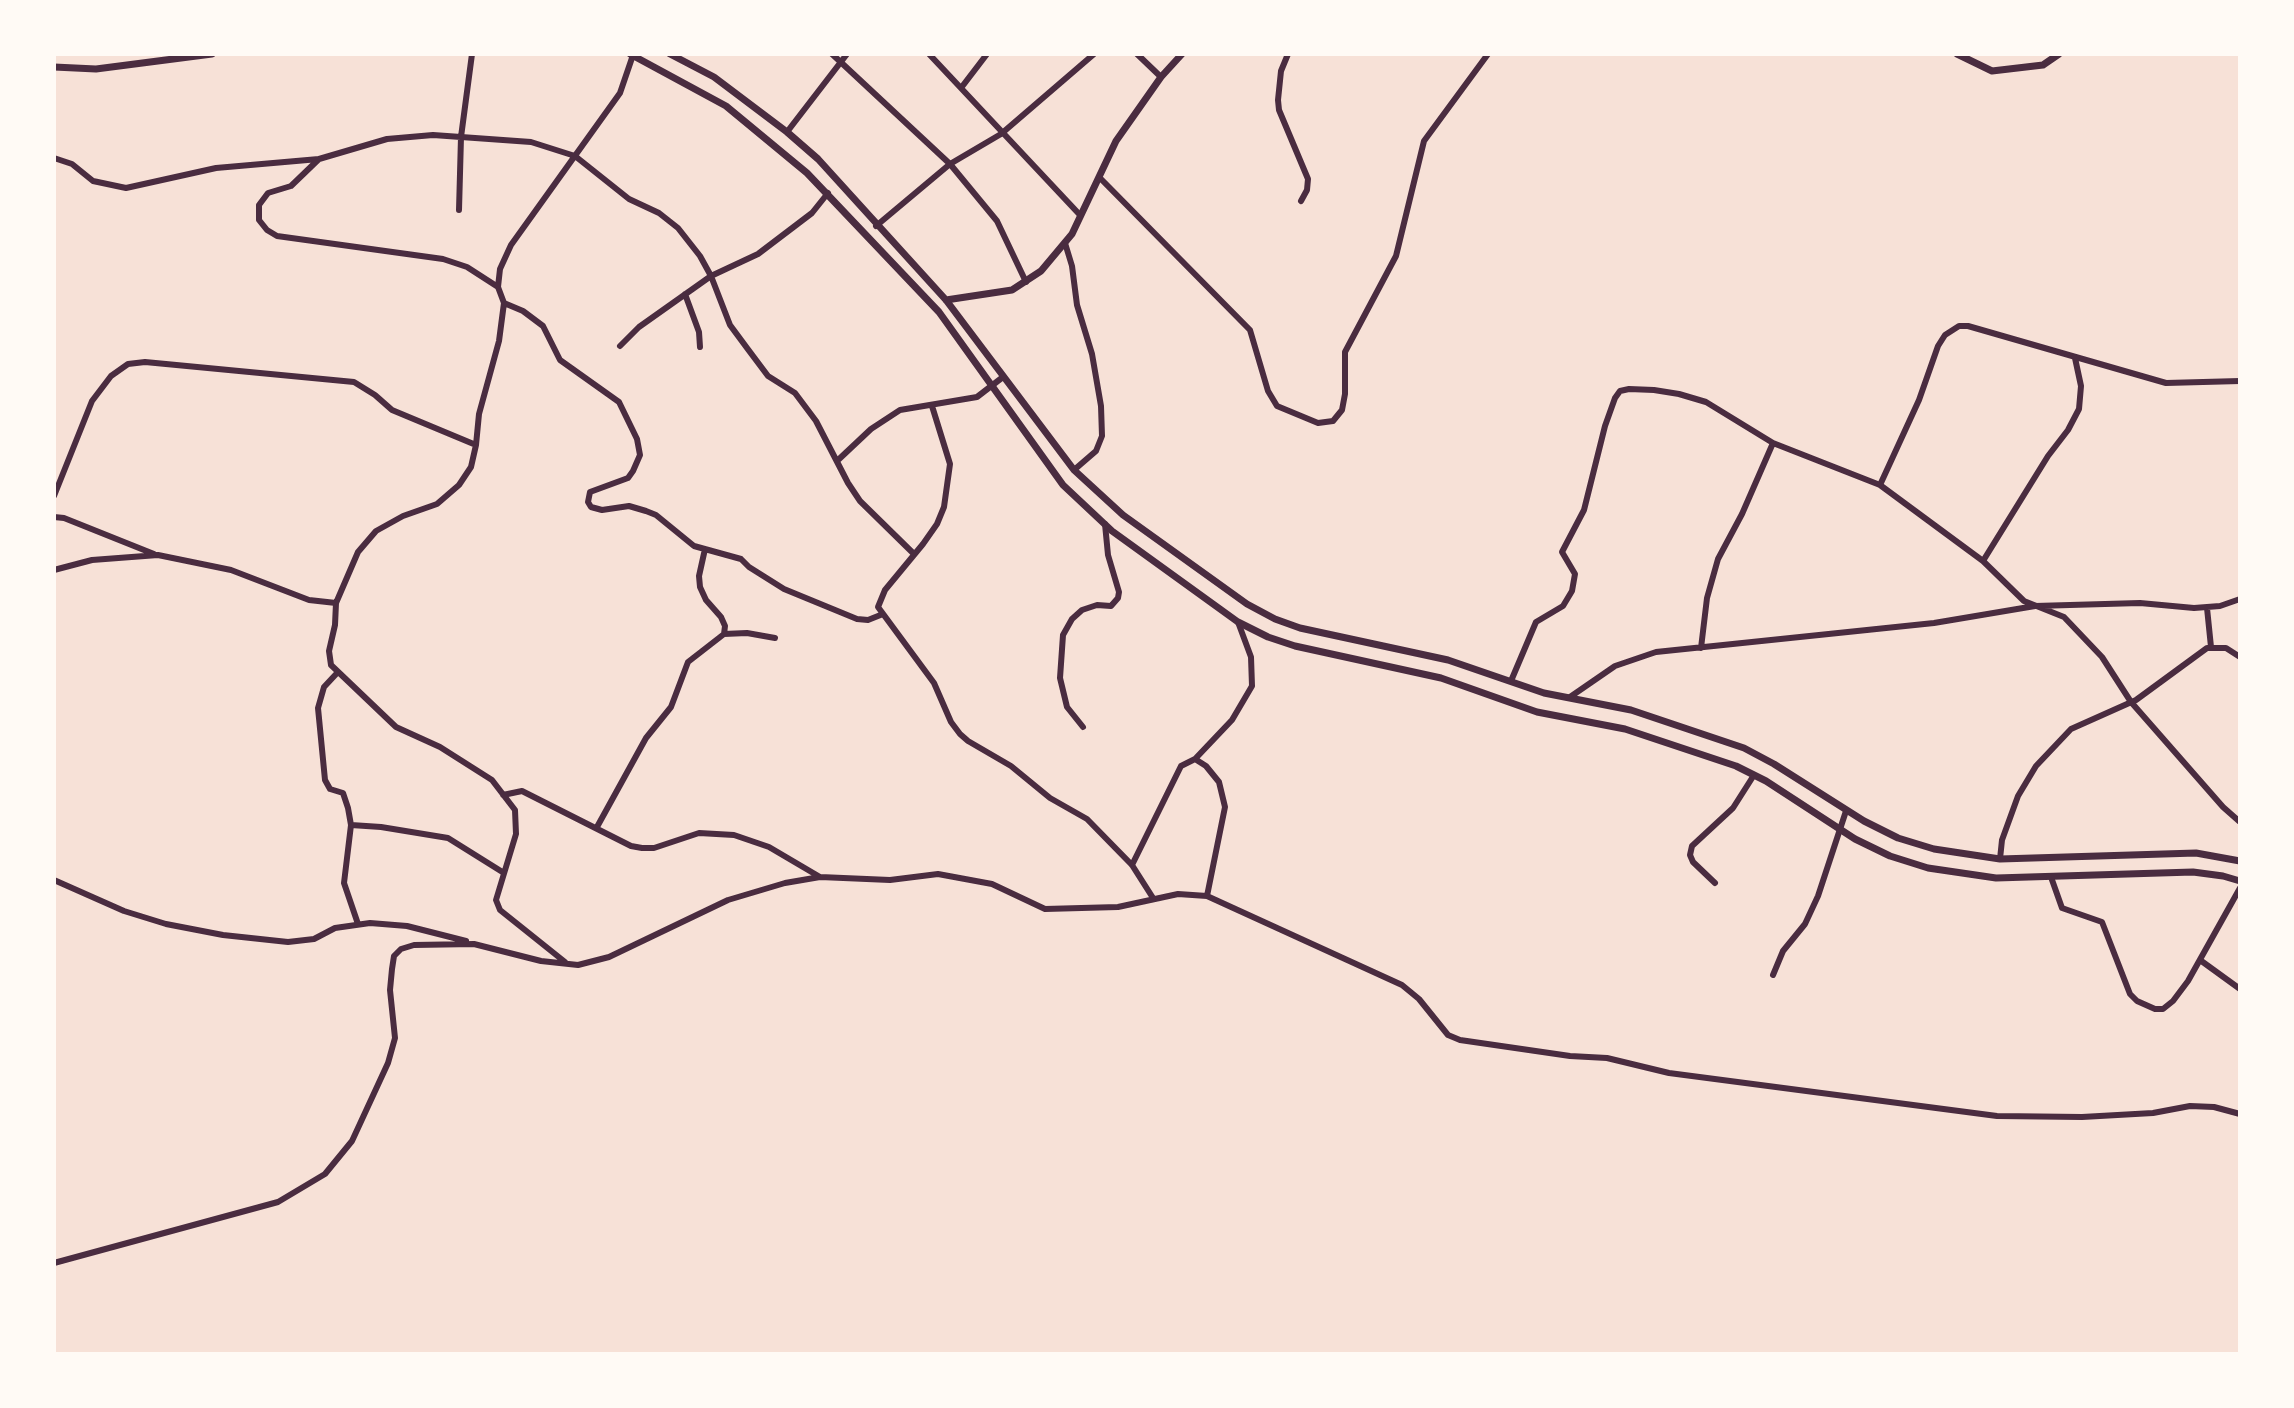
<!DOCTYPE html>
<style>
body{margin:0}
#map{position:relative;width:2294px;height:1408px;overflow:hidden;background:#f7e1d7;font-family:"Public Sans",sans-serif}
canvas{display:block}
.frame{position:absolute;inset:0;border:56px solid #fffaf5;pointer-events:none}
</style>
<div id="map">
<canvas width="2294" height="1408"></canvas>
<div class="frame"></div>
</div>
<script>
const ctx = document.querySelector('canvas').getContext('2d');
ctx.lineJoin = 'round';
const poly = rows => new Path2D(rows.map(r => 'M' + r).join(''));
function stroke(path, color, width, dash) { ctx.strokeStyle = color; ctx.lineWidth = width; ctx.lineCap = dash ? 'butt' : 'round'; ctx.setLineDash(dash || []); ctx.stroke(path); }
const minor = poly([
 [472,54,461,137,531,142,575,156,629,199,659,213,678,228,700,256,711,276,730,325,747,348,768,376,795,393,816,421,848,483,860,501,914,554],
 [832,54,950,164,997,221,1026,282],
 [929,54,1080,215],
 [1137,54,1161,77],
 [1288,54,1281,71,1278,100,1279,110,1308,179,1307,190,1301,201],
 [961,88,987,54],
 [787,132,847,54],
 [54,158,72,164,93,181,126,188,216,168,319,159,387,139,433,135,461,137,459,210],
 [319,159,291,186,268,193,259,205,259,220,267,230,277,236,443,259,467,267,498,287],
 [1100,178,1250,330,1268,391,1277,406,1318,423,1333,421,1342,410,1345,394,1345,352,1396,256,1424,141,1488,54],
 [876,226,950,164,1001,134,1094,54],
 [1065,243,1072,266,1077,305,1092,354,1101,406,1102,436,1096,451,1074,470],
 [685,294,699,332,700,347],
 [504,303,523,311,543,326,560,360,619,402,637,439,640,455,633,471,628,478,590,492,588,502,591,507,602,510,629,506,646,511,656,515,694,546,741,559,749,567,784,589,857,619,868,620,883,614],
 [620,346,639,327,711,276,758,254,812,213,828,193],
 [932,406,950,464,944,507,937,524,923,544,885,590,878,607,934,683,951,722,960,734,968,741,1011,766,1050,798,1087,819,1132,865,1153,898],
 [837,461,871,429,900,410,977,397,1003,377],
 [1880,485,1919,400,1938,346,1945,335,1959,326,1968,326,2166,383,2240,381],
 [54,496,92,401,111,376,128,364,145,362,354,382,375,395,392,410,476,445],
 [54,517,64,518,154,554],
 [1983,561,2048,456,2068,430,2079,409,2081,386,2075,358],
 [54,570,92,560,158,555,231,570,309,600,336,603],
 [2207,608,2211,647],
 [724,634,747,633,775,638],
 [1701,648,1707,598,1718,559,1742,514,1773,443,1880,485,1983,561,2024,601,2064,617,2102,657,2131,702,2223,807,2240,822],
 [338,672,324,687,318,708,325,780,330,789,343,793,348,808,351,825,344,883,358,924],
 [1511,681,1536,622,1563,606,1572,591,1575,574,1562,552,1584,510,1605,426,1615,398,1620,391,1629,389,1654,390,1679,394,1706,402,1773,443],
 [1570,697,1615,666,1656,652,1934,623,2035,606,2140,603,2194,608,2220,606,2240,599],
 [1083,727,1067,707,1060,678,1063,635,1072,619,1082,610,1097,605,1111,606,1118,598,1119,592,1108,555,1105,524],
 [1195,759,1206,766,1219,782,1225,807,1207,896],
 [503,795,522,791,631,846,642,848,654,848,699,833,734,835,769,847,820,877],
 [351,825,381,827,448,838,504,873],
 [597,827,646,738,671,707,688,662,724,634,725,626,721,617,706,600,700,587,699,576,705,549],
 [2000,859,2002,840,2018,796,2036,766,2071,729,2136,700,2207,648,2226,648,2240,657],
 [1132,865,1181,766,1195,759,1232,720,1252,686,1251,657,1238,622],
 [2051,877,2062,908,2102,922,2130,994,2137,1001,2155,1009,2163,1009,2173,1001,2188,981,2240,888],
 [54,880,124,911,166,924,223,935,288,942,314,939,335,928,370,923,407,926,466,941],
 [1715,883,1693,862,1690,855,1692,846,1733,808,1754,775],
 [2200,960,2240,989],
 [565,962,500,910,496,900,516,834,515,810,492,780,440,747,396,727,331,665,329,651,335,625,336,603,358,552,376,531,403,516,437,504,459,485,471,467,476,445,479,414,499,341,504,303,498,287,500,269,511,245,620,93,633,55],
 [1773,975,1783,951,1805,924,1818,896,1846,811],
 [54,1263,278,1202,325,1174,352,1141,388,1063,395,1038,390,990,392,969,394,956,401,949,414,945,474,944,541,961,578,965,609,957,728,900,785,883,820,877,890,880,938,874,992,884,1045,909,1118,907,1178,894,1207,896,1402,985,1419,999,1448,1035,1460,1040,1570,1056,1607,1058,1669,1073,1997,1116,2082,1117,2153,1113,2190,1106,2214,1107,2240,1114]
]);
const tertiary = poly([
 [630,54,726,106,807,173,939,312,1063,485,1112,531,1238,622,1268,637,1295,646,1441,678,1537,712,1625,729,1736,766,1766,781,1855,839,1890,856,1928,868,1996,878,2193,872,2223,876,2240,881],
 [670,54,714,77,787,132,818,159,946,300,1074,470,1123,515,1247,604,1275,619,1300,628,1448,660,1544,693,1631,710,1744,748,1774,764,1864,821,1898,838,1934,849,2000,859,2196,853,2240,861],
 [1957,54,1992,71,2043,65,2059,54],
 [54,67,96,69,212,54],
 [946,300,1012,290,1041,271,1072,234,1116,141,1161,77,1182,54]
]);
stroke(minor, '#4a2c40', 6);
stroke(tertiary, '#4a2c40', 7);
</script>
